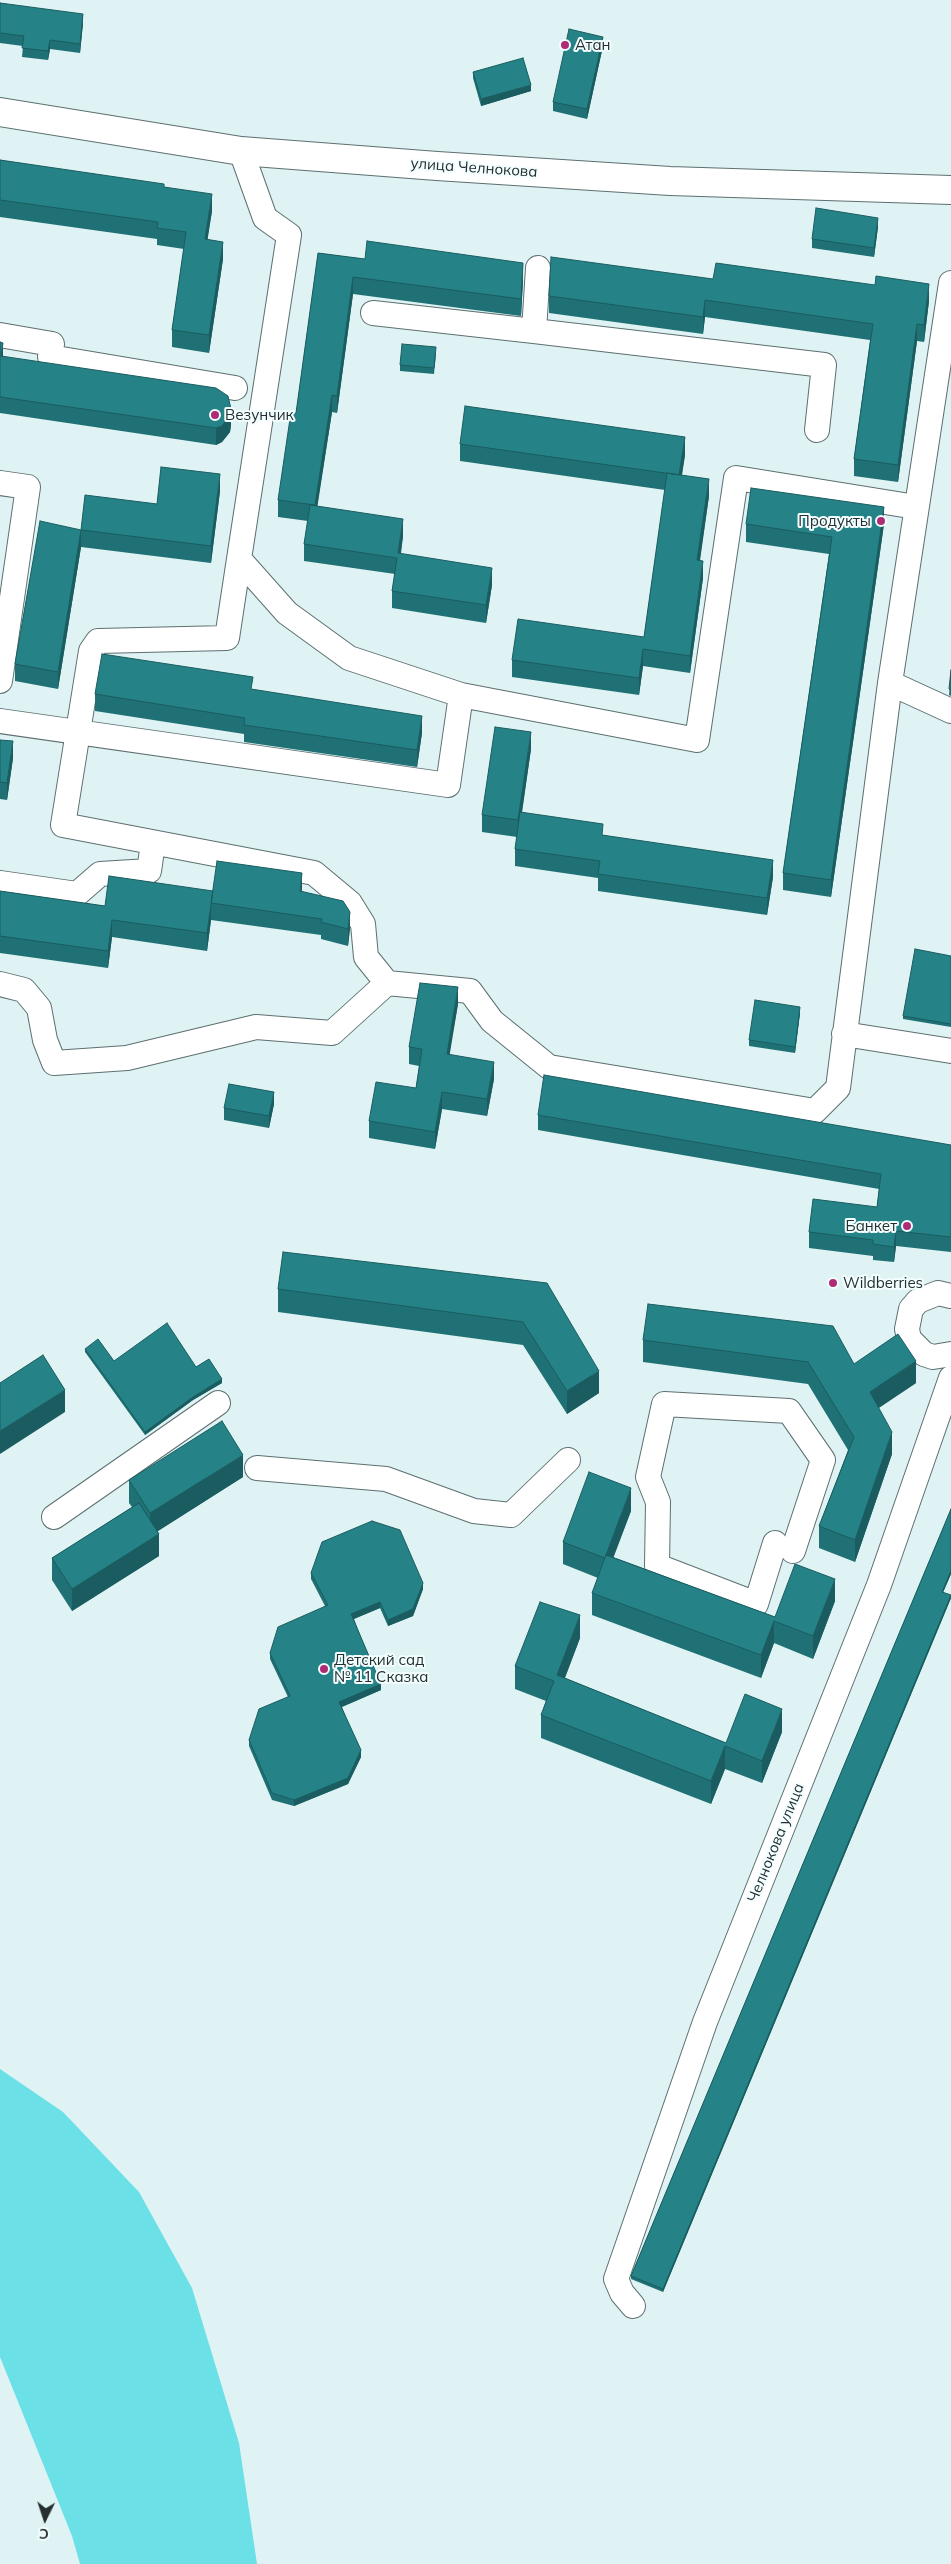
<!DOCTYPE html>
<meta charset="utf-8">
<style>
body{margin:0}
#map{position:relative;width:951px;height:2564px;overflow:hidden;background:#dff3f4;font-family:Mulish,sans-serif}
canvas{display:block}
.north{position:absolute;left:20px;top:2494px;width:50px;height:50px;-webkit-text-stroke:4px #f2feff;paint-order:stroke;rotate:184deg;font-size:14px;font-weight:700;line-height:20px;text-align:center;color:#272e2f}
.north::after{content:'';display:block;margin:auto;width:18px;height:22px;background:#272e2f;clip-path:polygon(50% 0,100% 100%,50% 72%,0 100%)}
</style>
<div id="map">
<canvas width="951" height="2564"></canvas>
<div class="north">С</div>
</div>
<script>
const ctx = document.querySelector('canvas').getContext('2d');
ctx.lineJoin = 'round';
function paint(path, color) { ctx.fillStyle = color; ctx.fill(path, 'evenodd'); }
const poly = rows => new Path2D(rows.map(r => 'M' + r).join(''));
function stroke(path, color, width, dash) { ctx.strokeStyle = color; ctx.lineWidth = width; ctx.lineCap = dash ? 'butt' : 'round'; ctx.setLineDash(dash || []); ctx.stroke(path); }
function drawText(font, color, halo, rows, align = 'center') {
  ctx.font = font + ' Mulish,sans-serif'; ctx.lineWidth = 4; ctx.setLineDash([]); ctx.textBaseline = 'middle'; ctx.strokeStyle = halo; ctx.fillStyle = color; for (const [text, x, y, turn = 0] of rows) {
    ctx.save(); ctx.translate(x, y); ctx.rotate((+turn || 0) * Math.PI / 180); ctx.textAlign = isNaN(turn) ? turn : align; if (halo) ctx.strokeText(text, 0, 0); ctx.fillText(text, 0, 0); ctx.restore();
  }
}
const green = poly([
 [0,2069,63,2112,139,2192,192,2288,239,2443,257,2564,80,2564,72,2536,0,2357]
]);
const minor = poly([
 [241,151,265,218,289,235,239,559,287,613,349,658,461,695,697,740,736,478,916,507],
 [538,268,534,331,824,365,817,430],
 [373,313,534,331],
 [0,335,52,344,50,357,235,388],
 [0,483,28,487,0,681],
 [239,559,227,638,98,641,91,651,63,825,314,873,350,903,363,924,366,957,387,983],
 [890,683,951,711],
 [0,721,448,785,461,695],
 [0,883,77,894,100,874,149,871,153,843],
 [0,984,24,990,39,1008,45,1040,54,1063,127,1058,256,1027,332,1033,387,983,470,991,492,1021,549,1067,815,1111,838,1088,890,683,951,283],
 [844,1034,951,1051],
 [951,1296,938,1293,918,1301,911,1309,907,1329,909,1339,924,1354,933,1357,951,1354],
 [257,1468,386,1479,474,1511,511,1515,568,1460],
 [54,1517,218,1403],
 [775,1543,756,1604,657,1566,658,1502,648,1477,664,1404,789,1411,823,1460,793,1551],
 [633,2306,622,2293,616,2279,705,2022,879,1585,951,1378]
]);
const major = poly([
 [0,112,241,151,437,166,670,181,951,190]
]);
const wall = poly([
 [0,3,83,23,80,53,50,49,48,60,22,57,23,46,0,43],
 [603,46,587,119,553,111,553,102],
 [473,72,531,91,481,106,473,78],
 [0,160,164,187,212,211,207,240,223,259,209,353,172,347,172,330,184,249,157,245,157,239,0,217],
 [878,227,874,257,812,248,812,239],
 [318,253,523,280,521,316,353,294,337,413,332,412,317,506,403,536,401,554,492,585,486,623,392,608,392,591,395,574,304,561,304,544,308,521,278,517,278,500,296,413],
 [713,279,929,301,924,342,917,341,898,482,854,476,854,459,870,340,705,317,703,334,549,313,549,296],
 [0,342,3,356,231,425,230,432,222,442,216,445,0,413],
 [436,354,434,374,400,371,400,365],
 [460,444,685,455,682,475,709,496,700,561,703,578,690,673,643,666,639,695,512,677,512,660,644,637,665,490,460,461],
 [220,491,211,563,81,547,58,689,15,681,15,664,81,530,157,504],
 [746,524,884,524,831,897,783,890,783,873,829,554,746,542],
 [951,670,951,696,949,695],
 [253,689,422,733,417,767,244,742,244,734,95,711,95,694],
 [0,740,13,758,7,800,0,799],
 [531,749,522,813,603,835,773,877,767,915,598,891,598,878,515,866,515,849,517,837,482,832,482,815],
 [0,891,105,906,213,891,302,891,350,928,348,946,321,939,321,935,211,920,207,951,112,937,108,968,0,953],
 [951,956,951,1027,903,1019,903,1016],
 [458,1004,449,1054,494,1079,487,1116,442,1109,435,1149,369,1138,369,1121,416,1088,419,1066,409,1064,409,1047],
 [800,1013,795,1053,749,1046,749,1040],
 [274,1104,269,1128,224,1120,224,1108],
 [538,1115,951,1145,951,1252,896,1246,894,1262,873,1260,873,1256,809,1248,809,1232,877,1207,879,1189,538,1130],
 [547,1283,599,1393,567,1414,523,1345,278,1312,278,1289],
 [643,1340,854,1364,916,1383,878,1408,892,1454,855,1562,819,1548,819,1526,848,1450,808,1384,643,1362],
 [85,1349,114,1361,196,1367,222,1383,193,1400,145,1435,85,1352],
 [243,1477,158,1531,159,1556,72,1611,52,1580,52,1558,132,1507,129,1503,129,1480],
 [951,1509,951,1574,943,1592,951,1598,663,2292,631,2279,631,2276],
 [631,1511,613,1557,775,1617,835,1601,813,1659,774,1643,761,1678,592,1615,592,1593,598,1578,563,1564,563,1542],
 [311,1573,423,1589,413,1616,388,1626,380,1608,354,1619,381,1690,342,1707,361,1757,348,1784,294,1806,272,1800,249,1746,249,1740,288,1697,270,1659,270,1653,325,1606,311,1579],
 [580,1638,565,1678,726,1743,782,1732,762,1783,725,1769,711,1804,541,1738,541,1715,546,1701,515,1689,515,1666]
]);
const shadedWall = poly([
 [83,14,83,23,80,53,80,44],
 [603,37,603,46,587,119,587,109],
 [50,40,50,49,48,60,48,51],
 [531,85,531,91,481,106,481,99],
 [212,194,212,211,205,256,205,239],
 [878,218,878,227,874,257,874,248],
 [223,242,223,259,209,353,209,335],
 [523,263,523,280,521,316,521,299],
 [353,277,353,294,337,413,337,396],
 [929,284,929,301,924,342,924,325],
 [705,300,705,317,703,334,703,317],
 [917,324,917,341,898,482,898,465],
 [3,343,3,359,1,356],
 [332,395,332,412,315,522,315,505],
 [231,409,231,425,230,432,222,442,216,445,216,428],
 [685,437,685,455,679,492,679,475],
 [220,474,220,491,211,563,211,546],
 [709,479,709,496,697,578,697,560],
 [884,507,884,524,831,897,831,880],
 [403,519,403,536,398,570,398,553],
 [81,530,81,547,58,689,58,672],
 [703,561,703,578,690,673,690,656],
 [492,568,492,585,486,623,486,605],
 [643,649,643,666,639,695,639,678],
 [422,716,422,733,417,767,417,750],
 [531,732,531,749,518,837,518,820],
 [13,741,13,758,7,800,7,783],
 [773,860,773,877,767,915,767,898],
 [302,873,302,890,300,907,300,891],
 [211,903,211,920,207,951,207,933],
 [350,912,350,928,348,946,348,929],
 [112,920,112,937,108,968,108,951],
 [458,987,458,1004,447,1071,447,1054],
 [800,1007,800,1013,795,1053,795,1047],
 [494,1062,494,1079,487,1116,487,1099],
 [274,1092,274,1104,269,1128,269,1116],
 [442,1092,442,1109,435,1149,435,1132],
 [896,1231,896,1246,894,1262,894,1247],
 [916,1361,916,1383,870,1414,870,1392],
 [599,1371,599,1393,567,1414,567,1391],
 [222,1379,222,1383,193,1400,145,1435,145,1432,193,1397],
 [65,1390,65,1412,0,1454,0,1431],
 [892,1432,892,1454,855,1562,855,1540],
 [243,1455,243,1477,150,1536,150,1513],
 [631,1488,631,1511,605,1580,605,1558],
 [159,1534,159,1556,72,1611,72,1589],
 [951,1571,951,1574,942,1595,942,1592],
 [835,1579,835,1601,813,1659,813,1636],
 [423,1583,423,1589,413,1616,388,1626,388,1620],
 [951,1595,951,1598,663,2292,663,2289],
 [380,1602,380,1608,351,1620,351,1614],
 [580,1615,580,1638,557,1698,557,1675],
 [774,1621,774,1643,761,1678,761,1655],
 [381,1684,381,1690,339,1708,339,1702],
 [782,1709,782,1732,762,1783,762,1761],
 [725,1746,725,1769,711,1804,711,1781],
 [361,1750,361,1757,348,1784,294,1806,294,1800]
]);
const building = poly([
 [0,3,83,14,80,44,50,40,48,51,22,48,24,36,0,33,0,3],
 [569,29,603,37,587,109,553,102,569,29],
 [523,58,531,85,481,99,473,72,523,58],
 [0,160,164,184,164,187,212,194,205,239,223,242,209,335,172,330,186,232,157,228,158,222,0,200,0,160],
 [816,208,878,218,874,248,812,239,816,208],
 [367,241,523,263,521,299,353,277,337,396,332,395,315,505,278,500,291,412,296,413,318,253,365,259,367,241],
 [551,257,713,279,716,263,875,285,876,276,929,284,924,325,917,324,898,465,854,459,873,324,705,300,703,317,549,296,551,257],
 [0,342,3,343,1,356,216,388,228,396,231,409,230,415,222,426,216,428,0,397,0,342],
 [402,344,436,347,434,368,400,365,402,344],
 [465,406,685,437,679,475,460,444,465,406],
 [161,467,220,474,211,546,81,530,85,495,157,504,161,467],
 [667,473,709,479,697,560,703,561,690,656,643,649,639,678,512,660,518,619,644,637,667,473],
 [751,488,884,507,831,880,783,873,832,537,746,524,751,488],
 [310,505,403,519,398,553,492,568,486,605,392,591,397,558,304,544,310,505],
 [40,521,81,530,58,672,15,664,40,521],
 [102,654,253,677,251,689,422,716,417,750,244,725,245,718,95,694,102,654],
 [951,670,951,690,949,689,951,670],
 [495,727,531,732,518,820,482,815,495,727],
 [0,740,13,741,7,783,0,782,0,740],
 [520,812,603,824,602,835,773,860,767,898,598,874,600,861,515,849,520,812],
 [217,861,302,873,300,891,343,901,350,912,348,929,321,922,322,919,211,903,217,861],
 [109,876,213,891,207,933,112,920,108,951,0,936,0,891,105,906,109,876],
 [915,949,951,956,951,1024,903,1016,915,949],
 [420,983,458,987,447,1054,494,1062,487,1099,442,1092,435,1132,369,1121,376,1082,416,1088,422,1049,409,1047,420,983],
 [755,1000,800,1007,795,1047,749,1040,755,1000],
 [544,1075,951,1145,951,1237,896,1231,894,1247,873,1244,873,1240,809,1232,813,1199,877,1207,881,1174,538,1115,544,1075],
 [229,1084,274,1092,269,1116,224,1108,229,1084],
 [283,1252,547,1283,599,1371,567,1391,523,1322,278,1289,283,1252],
 [648,1304,833,1326,854,1364,898,1334,916,1361,870,1392,892,1432,855,1540,819,1526,854,1437,808,1362,643,1340,648,1304],
 [167,1323,196,1367,209,1359,222,1379,193,1397,145,1432,85,1349,98,1339,114,1361,167,1323],
 [43,1355,65,1390,0,1431,0,1383,43,1355],
 [222,1421,243,1455,150,1513,129,1480,222,1421],
 [589,1472,631,1488,605,1558,563,1542,589,1472],
 [139,1503,159,1534,72,1589,52,1558,139,1503],
 [951,1509,951,1571,942,1592,951,1595,663,2289,631,2276,951,1509],
 [372,1521,400,1530,423,1583,413,1609,388,1620,380,1602,351,1614,381,1684,339,1702,361,1750,348,1778,294,1800,272,1793,249,1740,259,1709,290,1696,270,1653,278,1627,328,1605,311,1573,322,1542,372,1521],
 [606,1555,775,1617,795,1564,835,1579,813,1636,774,1621,761,1655,592,1593,606,1555],
 [540,1602,580,1615,557,1675,726,1743,745,1694,782,1709,762,1761,725,1746,711,1781,541,1715,554,1681,515,1666,540,1602]
]);
const markers = [
 [565,45,5,"#ae2b76"],
 [215,415,5,"#ae2b76"],
 [881,521,5,"#ae2b76"],
 [907,1226,5,"#ae2b76"],
 [833,1283,5,"#ae2b76"],
 [324,1669,5,"#ae2b76"]
];
const poiNames = [
 ["Атан",575,45],
 ["Везунчик",225,415],
 ["Продукты",871,521,"right"],
 ["Банкет",897,1226,"right"],
 ["Wildberries",843,1283],
 ["Детский сад",334,1660],
 ["№ 11 Сказка",334,1677]
];
const streetNames = [
 ["улица Челнокова",474,168,4],
 ["Челнокова улица",776,1843,-68]
];
paint(green, '#6be0e6');
stroke(minor, '#5d6f70', 26);
stroke(major, '#5d6f70', 30);
stroke(minor, '#fff', 24);
stroke(major, '#fff', 28);
paint(wall, '#207175');
paint(shadedWall, '#1a5c5f');
paint(building, '#258388');
stroke(building, '#1a5c5f', 1);
for (const [x, y, r, color] of markers) { const dot = new Path2D(); dot.arc(x, y, r, 0, 2 * Math.PI); ctx.fillStyle = color; ctx.fill(dot); stroke(dot, '#f2feff', 2); }
drawText('15px', '#272e2f', '#f2feff', poiNames, 'left');
drawText('15px', '#272e2f', '#f2feff', streetNames);
</script>
